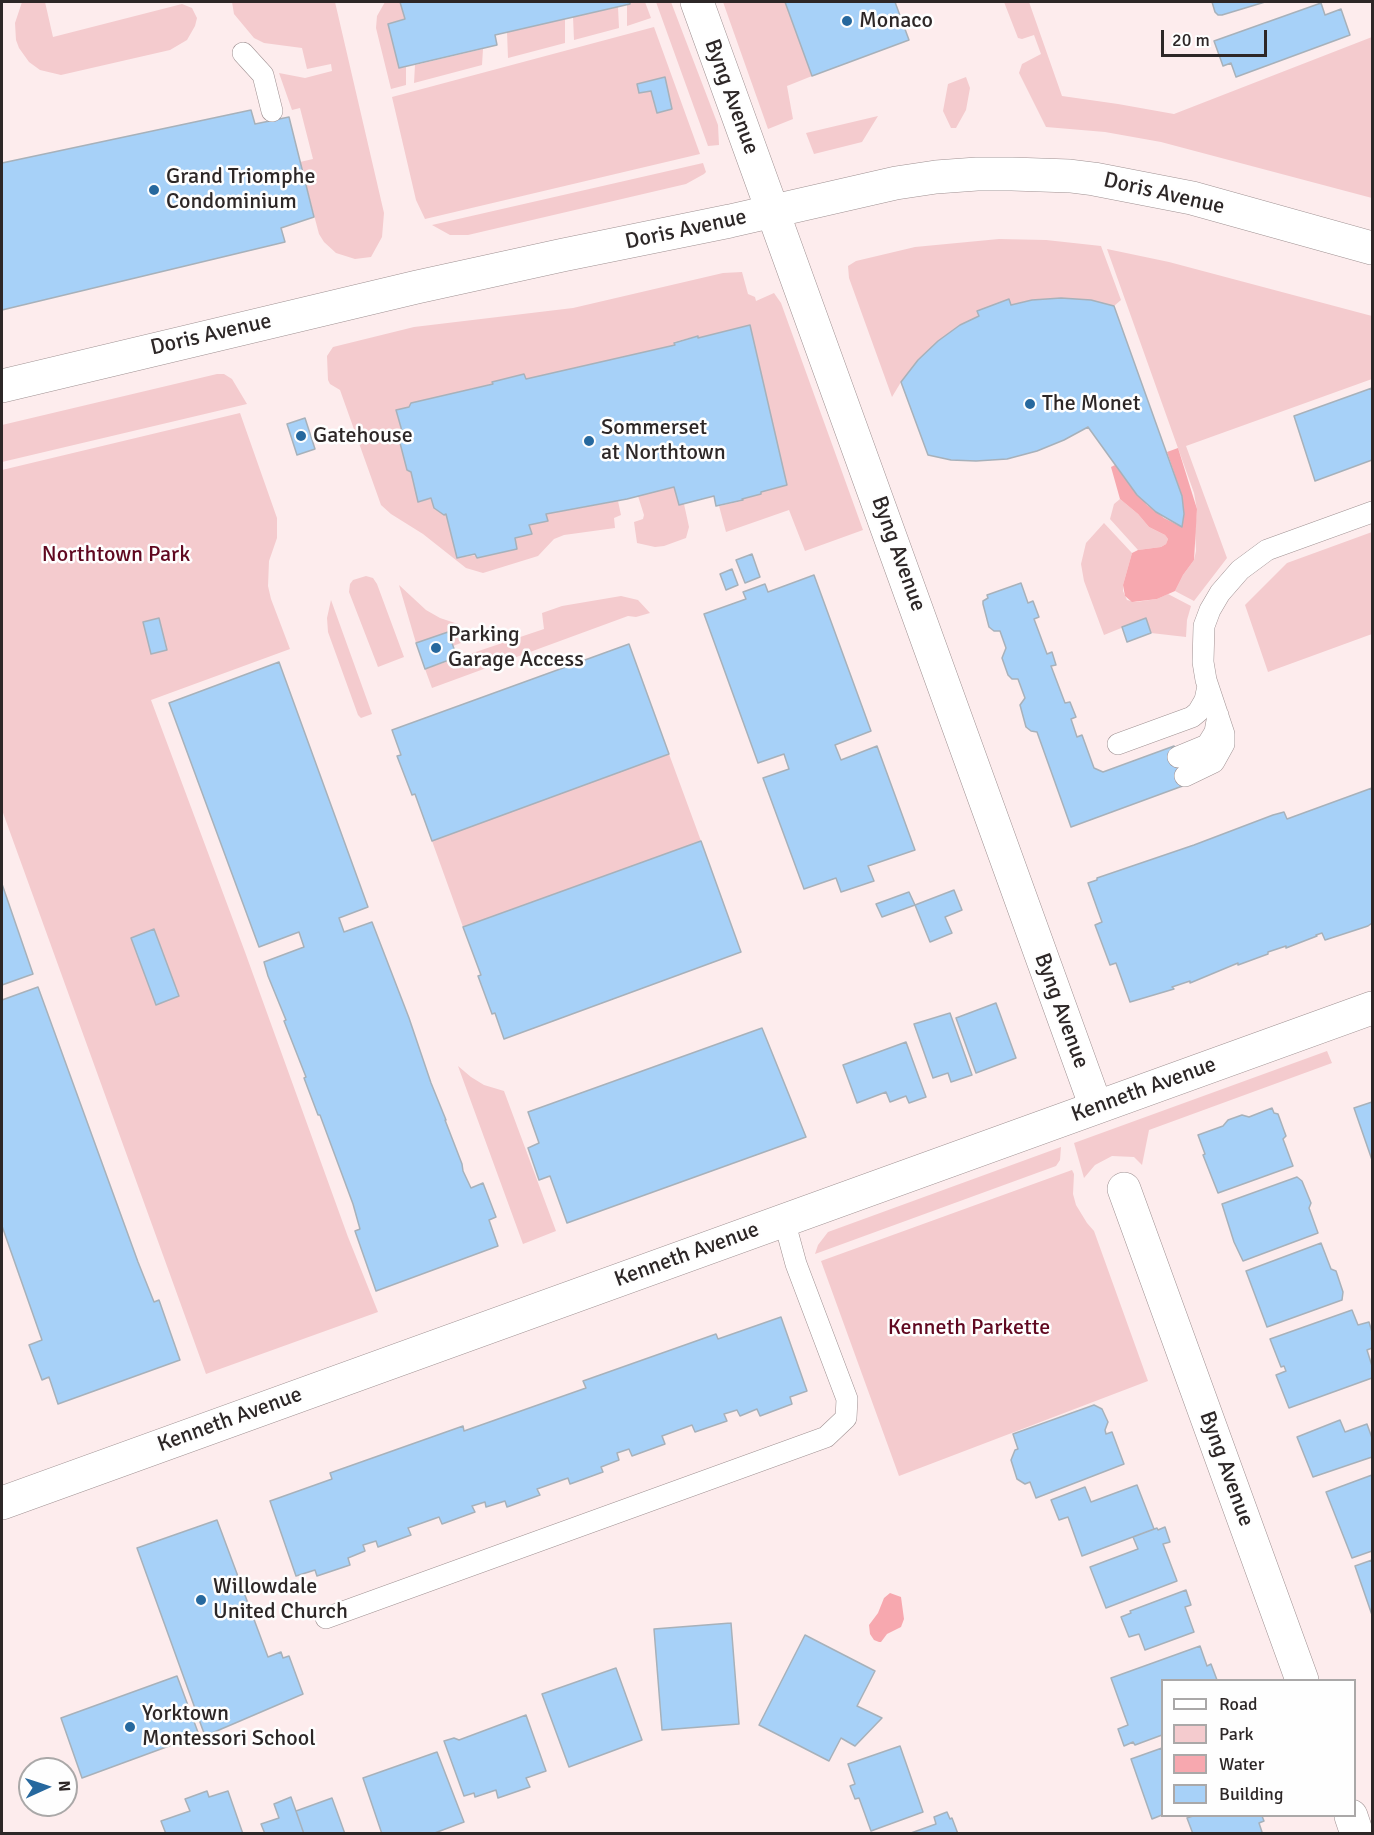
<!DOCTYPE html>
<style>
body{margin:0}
#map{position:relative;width:1374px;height:1835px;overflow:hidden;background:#fdeced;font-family:Signika,sans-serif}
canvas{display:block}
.frame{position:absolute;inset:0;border:3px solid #2d2727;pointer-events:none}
.legend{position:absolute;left:1161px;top:1679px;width:195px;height:138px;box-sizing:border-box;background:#fefefe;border:2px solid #aaa8a8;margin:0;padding:8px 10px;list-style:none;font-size:18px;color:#2d2727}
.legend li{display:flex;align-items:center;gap:12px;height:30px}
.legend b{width:30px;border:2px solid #aaa8a8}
.north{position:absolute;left:18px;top:1757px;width:60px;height:60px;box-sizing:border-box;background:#fefefe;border:2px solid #aaa8a8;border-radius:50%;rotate:87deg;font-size:16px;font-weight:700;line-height:24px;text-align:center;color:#2d2727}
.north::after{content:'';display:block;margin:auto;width:21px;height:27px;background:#26689e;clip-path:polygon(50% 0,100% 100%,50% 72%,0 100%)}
.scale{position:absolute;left:1161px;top:30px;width:106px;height:27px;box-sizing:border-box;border:3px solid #2d2727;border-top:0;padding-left:8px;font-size:18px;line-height:21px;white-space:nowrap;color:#2d2727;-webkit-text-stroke:4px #fefefe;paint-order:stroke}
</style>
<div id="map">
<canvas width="1374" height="1835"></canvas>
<div class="frame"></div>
<ul class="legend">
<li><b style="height:8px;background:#fff"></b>Road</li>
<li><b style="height:16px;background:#f4cbce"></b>Park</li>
<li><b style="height:16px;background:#f7a8af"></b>Water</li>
<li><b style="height:16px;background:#a7d1f8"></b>Building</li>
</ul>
<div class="north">N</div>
<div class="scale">20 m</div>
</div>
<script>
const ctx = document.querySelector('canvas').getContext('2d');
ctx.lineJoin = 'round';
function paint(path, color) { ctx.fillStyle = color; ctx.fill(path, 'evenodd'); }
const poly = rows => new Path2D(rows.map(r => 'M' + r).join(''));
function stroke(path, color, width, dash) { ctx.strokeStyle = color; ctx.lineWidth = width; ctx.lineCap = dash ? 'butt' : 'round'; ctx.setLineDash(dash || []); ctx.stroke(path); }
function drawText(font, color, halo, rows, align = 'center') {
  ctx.font = font + ' Signika,sans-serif'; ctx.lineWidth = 5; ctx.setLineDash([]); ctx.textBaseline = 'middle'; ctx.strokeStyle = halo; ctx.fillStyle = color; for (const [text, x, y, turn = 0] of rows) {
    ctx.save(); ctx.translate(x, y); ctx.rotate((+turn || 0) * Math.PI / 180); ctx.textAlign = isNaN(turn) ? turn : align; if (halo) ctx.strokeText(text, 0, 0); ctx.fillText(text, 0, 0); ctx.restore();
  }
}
const green = poly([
 [22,2,45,2,53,37,182,4,192,8,197,18,195,26,187,40,170,50,61,75,40,70,29,62,19,48,16,40,15,23],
 [232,2,335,2,384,213,382,237,371,257,355,259,336,253,324,242,319,234,300,162,313,159,300,108,292,110,279,73,305,78,332,71,331,64,307,69,302,48,264,43,254,38,234,14],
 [385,2,400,2,405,19,388,24,399,68,406,67,406,85,391,89,376,28,377,16],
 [630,2,645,2,651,18,627,26,627,5,630,4],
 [656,2,671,2,718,125,719,145,708,146],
 [723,2,785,2,812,76,787,86,793,119,768,129],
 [1004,2,1029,2,1062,96,1118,104,1174,114,1372,37,1372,198,1161,142,1105,132,1046,127,1019,73,1022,64,1041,54,1034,35,1022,39,1018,38],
 [618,7,619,28,574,40,573,17],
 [565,19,565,43,508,58,507,32],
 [654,27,700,154,425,219,416,200,392,97],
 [483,49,482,65,414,83,415,65],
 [966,77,970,88,966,110,956,128,951,128,943,111,948,84],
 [878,116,862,142,814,154,806,133],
 [703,163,706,172,704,174,686,184,468,235,450,235,432,225],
 [999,239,1046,240,1101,246,1121,300,1114,306,1091,300,1061,298,1032,300,1011,305,1009,300,977,311,979,316,960,325,901,382,892,397,849,278,848,266,856,261,915,247],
 [1107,249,1169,262,1372,316,1372,379,1186,446,1227,558,1194,601,1175,591,1183,575,1194,560,1196,551,1195,531,1197,510,1194,493],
 [742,272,748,294,755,297,756,301,774,293,781,303,863,530,805,551,789,510,726,532,719,506,742,501,742,499,761,494,761,492,787,485,750,325,698,338,697,336,674,342,675,345,526,379,524,374,492,382,492,384,411,403,409,407,396,410,404,438,400,443,407,470,411,472,419,502,431,498,434,508,444,515,446,514,457,558,517,549,515,538,531,534,529,525,548,521,546,514,618,501,621,515,614,518,615,528,564,535,554,539,538,556,483,573,466,568,423,534,391,514,381,505,340,390,330,384,328,380,327,356,333,347,414,327,573,308,723,273],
 [217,374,224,374,232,379,247,404,2,462,2,425],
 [240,413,277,518,277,538,269,561,268,586,271,599,290,649,151,700,245,952,348,1237,378,1312,206,1374,2,810,2,470],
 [674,487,679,504,684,504,689,527,686,538,664,546,655,547,637,543,634,522,643,519,644,515,638,496],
 [1120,499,1138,514,1149,527,1165,535,1168,539,1166,544,1161,547,1138,550,1110,519,1114,504],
 [1104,523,1132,553,1123,585,1123,591,1127,600,1136,602,1157,599,1168,594,1191,606,1187,620,1186,637,1151,633,1146,618,1104,635,1084,581,1081,564,1086,543],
 [1372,532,1372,634,1268,672,1245,605,1287,563],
 [366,576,373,578,377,584,404,657,378,667,349,592,350,584,353,580],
 [399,585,426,610,440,618,458,624,466,641,453,646,448,632,416,643],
 [621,596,638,600,650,613,636,617,628,616,432,688,425,669,544,629,542,613,562,606],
 [331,600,371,711,372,714,361,718,358,715,328,632,327,618],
 [669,754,701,841,463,927,432,841],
 [1327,1051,1332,1063,1149,1130,1142,1165,1134,1157,1112,1156,1095,1165,1084,1178,1074,1143],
 [458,1066,471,1077,484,1085,504,1091,556,1231,523,1244],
 [1061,1147,1060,1160,1056,1166,815,1254,818,1245,828,1232],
 [1072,1170,1074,1174,1073,1194,1076,1205,1087,1223,1094,1231,1148,1381,899,1476,821,1261]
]);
const water = poly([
 [1178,448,1197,509,1194,560,1183,575,1175,591,1157,599,1132,602,1125,596,1123,585,1132,553,1138,550,1161,547,1166,544,1168,539,1165,535,1149,527,1138,514,1120,499,1111,467,1115,465,1147,505,1164,518,1182,527,1184,514,1182,496,1167,452],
 [890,1593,901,1597,904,1619,901,1627,887,1634,881,1642,879,1642,874,1640,870,1634,869,1625,878,1613,884,1598]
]);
const building = poly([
 [400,2,630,2,630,4,495,35,497,45,399,68,388,24,405,19,400,2],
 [785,2,895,2,909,40,812,76,785,2],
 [1212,2,1265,2,1222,15,1218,15,1215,12,1212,2],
 [1321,3,1325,15,1341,9,1350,35,1236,77,1231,63,1223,66,1214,41,1321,3],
 [665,77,672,109,657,113,651,91,639,93,637,84,665,77],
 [251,110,255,124,289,117,314,217,281,228,285,242,2,310,2,163,251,110],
 [1061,298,1091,300,1114,306,1182,496,1184,514,1182,527,1156,512,1137,495,1088,427,1064,440,1037,451,1007,459,976,461,951,460,928,455,901,382,918,360,938,341,960,325,979,316,977,311,1009,299,1011,305,1032,300,1061,298],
 [750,325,787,485,761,492,761,494,742,499,743,500,716,506,714,496,679,505,674,487,627,499,546,514,548,521,529,525,532,534,515,538,517,549,477,558,475,554,457,558,446,514,444,515,434,508,431,498,418,502,411,472,407,470,400,443,404,438,396,410,409,407,411,403,493,384,492,382,524,374,526,379,675,345,674,343,698,336,698,338,750,325],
 [1372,388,1372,460,1315,481,1294,416,1372,388],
 [305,418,315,449,297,455,287,424,305,418],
 [752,554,760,577,745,583,736,560,752,554],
 [732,569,738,585,726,590,720,574,732,569],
 [814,575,871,731,835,745,841,760,877,746,915,850,868,866,874,881,841,892,836,878,804,889,763,778,789,769,784,754,758,763,704,614,746,599,743,592,765,584,768,592,814,575],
 [1021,583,1028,603,1033,601,1039,617,1034,619,1047,654,1052,652,1056,665,1051,666,1065,703,1070,702,1076,717,1071,719,1077,737,1082,735,1094,768,1103,772,1174,746,1188,784,1071,827,1037,732,1031,731,1026,727,1020,705,1025,698,1018,679,1012,679,1008,675,1002,658,1006,648,1000,631,994,631,989,627,983,604,983,601,988,598,987,595,1021,583],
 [159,618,167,650,151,654,143,622,159,618],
 [1146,618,1151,633,1127,642,1122,627,1146,618],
 [448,632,457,657,425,669,416,643,448,632],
 [629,644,669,754,432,841,415,794,412,795,397,756,401,755,392,730,629,644],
 [279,662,368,907,339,918,344,932,372,922,409,1018,431,1083,446,1120,445,1120,462,1164,463,1171,471,1188,483,1183,496,1217,489,1220,498,1246,376,1291,355,1231,360,1229,353,1204,320,1115,318,1115,304,1078,306,1077,284,1021,286,1020,268,976,264,962,304,947,299,932,259,947,169,703,279,662],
 [1372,788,1372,923,1368,926,1325,940,1322,933,1316,935,1317,936,1286,948,1286,946,1268,952,1268,954,1238,965,1238,963,1190,983,1190,981,1172,987,1174,989,1130,1002,1116,963,1110,965,1095,925,1102,922,1088,883,1097,880,1097,878,1194,845,1273,815,1284,812,1287,819,1372,788],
 [701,841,741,952,504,1039,495,1013,492,1014,478,976,481,975,463,927,701,841],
 [2,884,33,974,2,985,2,884],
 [954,890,962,910,945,917,952,933,930,942,915,905,954,890],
 [909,892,915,905,882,917,876,904,909,892],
 [154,929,179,996,156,1005,131,938,154,929],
 [38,987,138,1262,154,1302,159,1300,180,1360,58,1404,49,1377,42,1380,29,1345,42,1340,2,1226,2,1000,38,987],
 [996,1003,1016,1058,976,1073,956,1018,996,1003],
 [950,1013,972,1075,951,1082,948,1073,933,1078,914,1024,950,1013],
 [762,1028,806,1137,567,1223,550,1176,539,1180,528,1148,539,1143,528,1112,762,1028],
 [906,1042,926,1097,909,1103,906,1096,890,1102,886,1092,857,1103,843,1065,906,1042],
 [1372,1102,1372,1160,1354,1108,1372,1102],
 [1272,1108,1274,1113,1278,1114,1286,1136,1283,1139,1293,1166,1218,1193,1203,1155,1205,1154,1198,1135,1223,1126,1228,1120,1242,1115,1249,1117,1272,1108],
 [1297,1177,1302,1181,1311,1203,1309,1208,1318,1233,1243,1261,1234,1242,1222,1204,1297,1177],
 [1321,1243,1331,1269,1336,1271,1343,1292,1342,1300,1267,1327,1246,1271,1321,1243],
 [1352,1310,1358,1325,1369,1322,1372,1332,1372,1348,1367,1350,1372,1366,1372,1378,1289,1408,1276,1375,1286,1371,1284,1366,1281,1367,1270,1339,1352,1310],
 [781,1317,807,1391,790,1397,792,1404,760,1416,757,1409,740,1416,737,1410,724,1414,727,1421,695,1432,692,1425,662,1436,665,1444,632,1456,629,1449,617,1453,619,1460,601,1467,603,1472,570,1484,568,1478,537,1489,540,1495,507,1507,505,1501,486,1507,485,1502,472,1506,475,1512,442,1524,439,1517,408,1528,411,1535,378,1547,376,1541,363,1545,365,1551,348,1558,350,1565,317,1576,315,1570,296,1576,270,1501,332,1479,330,1473,463,1426,464,1431,586,1388,583,1381,716,1334,718,1339,781,1317],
 [1094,1405,1102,1409,1108,1422,1105,1430,1106,1434,1112,1432,1124,1464,1036,1498,1030,1482,1025,1484,1017,1479,1011,1460,1015,1450,1018,1449,1013,1434,1094,1405],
 [1340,1420,1345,1432,1367,1424,1372,1438,1372,1457,1313,1477,1297,1437,1340,1420],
 [1372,1475,1372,1551,1352,1558,1326,1492,1372,1475],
 [1137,1485,1154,1529,1082,1556,1068,1517,1059,1520,1051,1500,1085,1487,1091,1502,1137,1485],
 [217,1520,268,1657,281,1652,283,1658,289,1656,303,1694,205,1736,137,1548,217,1520],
 [1165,1527,1170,1542,1163,1544,1177,1581,1106,1608,1090,1567,1138,1549,1133,1537,1157,1528,1158,1530,1165,1527],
 [1372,1560,1372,1615,1355,1566,1372,1560],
 [1186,1590,1191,1605,1185,1607,1194,1632,1145,1650,1139,1634,1129,1637,1121,1617,1131,1613,1130,1611,1186,1590],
 [731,1623,739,1724,662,1730,654,1629,731,1623],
 [805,1635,875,1671,857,1706,882,1718,855,1746,841,1738,829,1761,759,1725,805,1635],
 [1200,1646,1207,1666,1211,1664,1217,1680,1162,1680,1162,1735,1135,1745,1133,1742,1124,1746,1118,1729,1128,1725,1111,1678,1200,1646],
 [616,1668,642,1740,569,1767,542,1694,616,1668],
 [177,1676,199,1735,82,1778,61,1718,177,1676],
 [526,1715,546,1771,526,1778,530,1787,498,1798,496,1790,475,1797,474,1793,464,1796,444,1741,454,1738,459,1740,526,1715],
 [900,1746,923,1812,871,1831,859,1798,855,1799,850,1786,855,1784,848,1764,900,1746],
 [1162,1748,1162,1815,1152,1819,1131,1759,1162,1748],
 [437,1752,464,1822,432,1834,382,1834,363,1778,437,1752],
 [207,1791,209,1797,228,1791,243,1834,166,1834,161,1821,190,1811,185,1799,207,1791],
 [291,1797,304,1834,265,1834,261,1824,279,1818,274,1804,291,1797],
 [332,1798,345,1834,304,1834,296,1811,332,1798],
 [947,1812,950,1819,952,1818,958,1834,911,1833,936,1824,934,1817,947,1812],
 [1193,1816,1262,1816,1264,1821,1259,1823,1262,1832,1258,1834,1193,1834,1187,1818,1193,1816]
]);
const service = poly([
 [243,53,263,75,272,111],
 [1118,744,1192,717,1198,712,1205,700,1208,686],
 [1178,757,1207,745,1215,732,1218,715],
 [1185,776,1214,762,1224,744,1224,734,1206,680,1203,662,1204,626,1210,610,1220,593,1240,570,1267,550,1372,512],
 [326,1618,826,1437,846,1418,847,1399,796,1264,784,1220]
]);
const minor = poly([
 [697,2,1096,1107],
 [1124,1189,1302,1680],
 [2,1503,1372,1008],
 [1351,1816,1357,1834]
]);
const tertiary = poly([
 [2,386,417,287,563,255,730,221,896,183,936,177,977,174,1012,174,1070,176,1094,179,1192,198,1372,248]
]);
const markers = [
 [847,21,6,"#26689e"],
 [154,190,6,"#26689e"],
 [1030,404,6,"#26689e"],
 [301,436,6,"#26689e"],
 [589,441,6,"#26689e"],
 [436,648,6,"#26689e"],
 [201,1600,6,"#26689e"],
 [130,1727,6,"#26689e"]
];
const poiNames = [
 ["Monaco",859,21],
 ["Grand Triomphe",166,177],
 ["Condominium",166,202],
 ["The Monet",1042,404],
 ["Sommerset",601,428],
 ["at Northtown",601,453],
 ["Gatehouse",313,436],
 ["Parking",448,635],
 ["Garage Access",448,660],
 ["Willowdale",213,1587],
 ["United Church",213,1612],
 ["Yorktown",142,1714],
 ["Montessori School",142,1739]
];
const streetNames = [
 ["Byng Avenue",731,97,70],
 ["Doris Avenue",1164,194,13],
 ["Doris Avenue",686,230,-12],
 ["Doris Avenue",211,335,-13],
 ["Byng Avenue",898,554,70],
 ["Byng Avenue",1061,1011,70],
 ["Kenneth Avenue",1144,1090,-20],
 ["Kenneth Avenue",687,1255,-20],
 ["Kenneth Avenue",230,1420,-20],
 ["Byng Avenue",1226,1469,70]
];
const parkNames = [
 ["Northtown Park",116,555],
 ["Kenneth Parkette",969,1328]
];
paint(green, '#f4cbce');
paint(water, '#f7a8af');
paint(building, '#a7d1f8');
stroke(building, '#a7b1ba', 1.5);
stroke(service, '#9f9192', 22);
stroke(minor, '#9f9192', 34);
stroke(tertiary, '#9f9192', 34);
stroke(service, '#fff', 21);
stroke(minor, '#fff', 33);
stroke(tertiary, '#fff', 33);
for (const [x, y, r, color] of markers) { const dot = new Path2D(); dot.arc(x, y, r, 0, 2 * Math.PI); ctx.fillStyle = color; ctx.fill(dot); stroke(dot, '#fefefe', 2); }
drawText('22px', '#2d2727', '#fefefe', poiNames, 'left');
drawText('22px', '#2d2727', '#fefefe', streetNames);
drawText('22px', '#600820', '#fefefe', parkNames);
</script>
